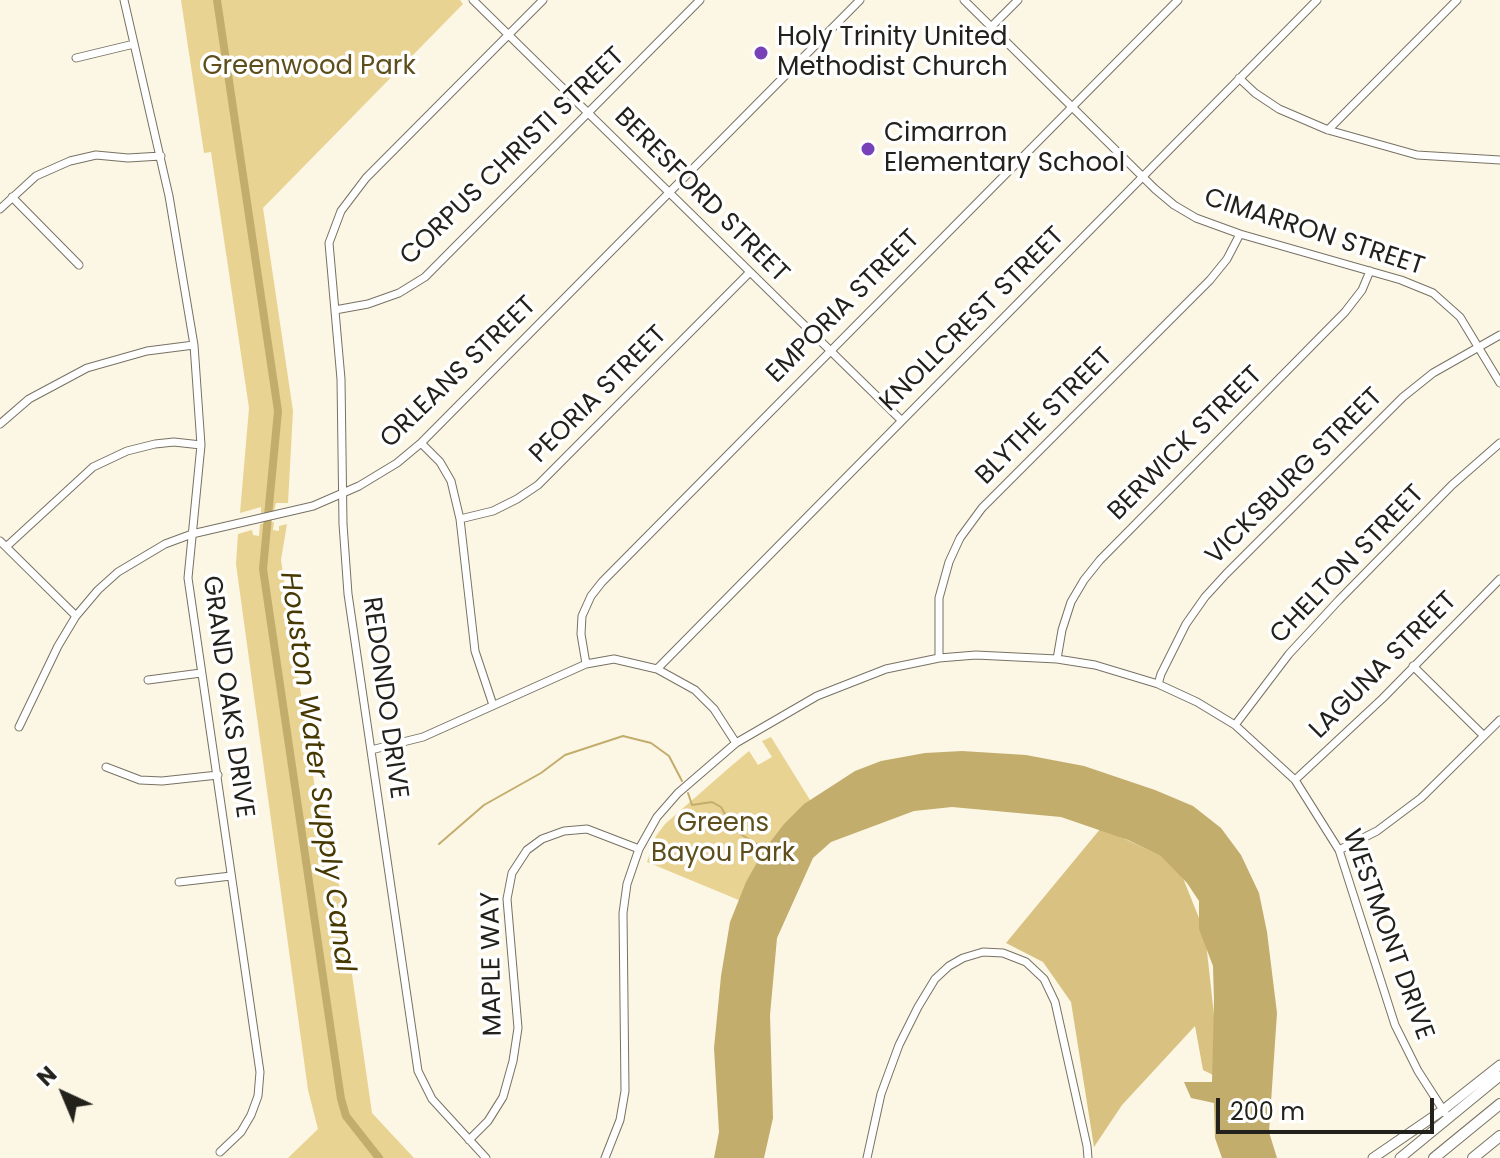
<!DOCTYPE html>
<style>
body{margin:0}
#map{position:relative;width:1500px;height:1158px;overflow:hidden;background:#fcf6e5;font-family:Poppins,sans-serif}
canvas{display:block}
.north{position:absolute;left:24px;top:1054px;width:80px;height:80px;-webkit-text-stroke:6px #fff;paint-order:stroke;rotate:316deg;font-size:22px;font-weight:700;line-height:32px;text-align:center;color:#23211b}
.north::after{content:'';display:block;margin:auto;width:28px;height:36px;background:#23211b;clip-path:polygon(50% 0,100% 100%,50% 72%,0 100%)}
.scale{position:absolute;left:1216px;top:1098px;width:218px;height:36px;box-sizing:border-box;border:4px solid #23211b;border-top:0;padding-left:10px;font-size:24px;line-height:28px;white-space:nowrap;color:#23211b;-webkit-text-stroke:6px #fff;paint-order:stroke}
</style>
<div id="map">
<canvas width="1500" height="1158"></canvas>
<div class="north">N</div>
<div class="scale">200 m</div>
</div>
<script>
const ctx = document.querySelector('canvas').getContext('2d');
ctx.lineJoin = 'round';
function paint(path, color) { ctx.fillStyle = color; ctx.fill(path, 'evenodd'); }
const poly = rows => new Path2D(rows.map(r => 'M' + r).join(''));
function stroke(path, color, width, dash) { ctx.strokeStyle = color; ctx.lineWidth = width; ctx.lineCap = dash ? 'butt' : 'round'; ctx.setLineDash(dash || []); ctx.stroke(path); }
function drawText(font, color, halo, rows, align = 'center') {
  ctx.font = font + ' Poppins,sans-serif'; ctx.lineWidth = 7; ctx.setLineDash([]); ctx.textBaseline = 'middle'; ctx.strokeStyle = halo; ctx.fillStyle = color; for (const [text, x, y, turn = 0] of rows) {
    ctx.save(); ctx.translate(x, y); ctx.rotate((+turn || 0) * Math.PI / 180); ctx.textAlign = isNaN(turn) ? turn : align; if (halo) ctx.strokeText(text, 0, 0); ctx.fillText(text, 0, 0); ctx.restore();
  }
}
const green = poly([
 [181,0,460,0,463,4,263,208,293,411,288,503,276,503,274,511,261,513,261,507,240,513,249,408,211,152,204,153],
 [274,522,273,530,279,531,279,526,287,524,281,560,317,802,327,801,372,1113,414,1158,288,1158,318,1129,308,1090,236,564,238,534,252,530,253,535,259,536,260,524],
 [771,737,815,808,746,903,647,862,656,836,665,824,730,767,749,751,758,765,772,757,762,741]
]);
const forest = poly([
 [1101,828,1177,863,1205,933,1221,1079,1203,1070,1195,1026,1122,1105,1094,1147,1071,1002,1043,962,1006,943]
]);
const water = poly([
 [962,751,1026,755,1084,766,1155,790,1193,806,1221,828,1241,855,1259,893,1267,932,1277,1013,1269,1132,1277,1158,1222,1158,1215,1138,1214,1103,1191,1098,1184,1082,1212,1082,1214,1000,1213,966,1199,929,1199,901,1187,883,1161,856,1128,840,1061,817,952,807,914,811,831,842,813,858,777,938,770,1015,773,1118,764,1158,714,1158,719,1132,714,1048,721,976,730,922,746,882,764,850,784,824,804,804,855,771,881,761,925,753]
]);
const stream = poly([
 [688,793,692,805,712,802,721,807,734,830,766,850],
 [439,844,484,805,541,773,565,755,623,736,651,743,669,756,682,781]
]);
const canal = poly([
 [217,0,278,411,263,569,341,1099,346,1116,379,1158]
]);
const minor = poly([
 [124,0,169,196,194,345,201,445,188,578,260,1072,258,1096,251,1115,241,1132,220,1152],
 [473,0,901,420],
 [964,0,1155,189,1174,205,1196,218,1240,234,1401,280,1433,293,1460,317,1500,383],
 [991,27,1018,0],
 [76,58,134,44],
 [1239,78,1255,93,1279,109,1328,130,1417,155,1500,160],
 [1328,130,1457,0],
 [12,197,79,265],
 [0,209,36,176,70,161,96,155,128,158,161,156],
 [335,310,368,304,399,293,425,277,700,0],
 [0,424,29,399,87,368,147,351,194,345],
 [421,443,440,462,451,481,460,519,475,651,493,705],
 [460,519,493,511,517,499,538,485,750,272],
 [0,541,76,616],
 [6,547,93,467,127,451,155,444,174,442,201,445],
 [939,658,939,598,949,562,960,538,982,508,1210,280,1227,259,1240,234],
 [1057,659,1062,630,1071,602,1084,580,1100,560,1345,312,1362,290,1370,271],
 [586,664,581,634,582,616,591,596,602,582,1178,0],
 [1413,666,1483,735],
 [657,669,1317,0],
 [148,680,201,673],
 [1158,684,1161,674,1186,624,1205,597,1226,574,1403,397,1433,373,1500,335],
 [1235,725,1289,654,1339,600,1452,485,1500,443],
 [19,727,58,646,76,616,98,590,118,572,165,544,192,534,313,506,359,486,397,463,421,443,860,0],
 [371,750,423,737,586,664,614,659,657,669,695,690,714,709,736,743],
 [106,767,140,780,162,781,218,775],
 [1295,780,1383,698,1500,579],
 [1339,850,1377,831,1421,798,1500,720],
 [179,882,231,876],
 [469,1140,488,1121,503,1097,513,1061,518,1028,507,899,512,873,527,850,542,839,564,831,587,829,639,849],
 [486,1158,432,1099,418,1071,348,594,343,524,341,379,329,243,341,211,366,178,543,0],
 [605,1158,620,1120,625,1091,623,913,627,884,639,849,657,817,678,793,736,743,817,696,886,669,939,658,976,655,1057,659,1095,665,1158,684,1197,702,1235,725,1295,780,1339,850,1395,1025,1418,1071,1445,1113],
 [867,1158,881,1094,899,1045,918,1007,935,979,949,966,963,958,983,952,1003,953,1026,962,1044,979,1055,1002,1087,1146,1088,1158]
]);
const major = poly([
 [1373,1158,1443,1110,1500,1065],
 [1400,1158,1500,1076]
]);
const highway = poly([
 [1434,1158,1500,1104],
 [1473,1158,1500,1136]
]);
const markers = [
 [761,53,8,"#7741b8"],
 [868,149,8,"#7741b8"]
];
const poiNames = [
 ["Holy Trinity United",777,38],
 ["Methodist Church",777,68],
 ["Cimarron",884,134],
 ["Elementary School",884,164]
];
const parkNames = [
 ["Greenwood Park",309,67],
 ["Greens",723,824],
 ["Bayou Park",723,854]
];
const streetNames = [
 ["CORPUS CHRISTI STREET",513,157,-44],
 ["BERESFORD STREET",701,196,45],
 ["CIMARRON STREET",1314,233,18],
 ["EMPORIA STREET",844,307,-45],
 ["KNOLLCREST STREET",973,320,-45],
 ["ORLEANS STREET",459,373,-44],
 ["PEORIA STREET",599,395,-45],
 ["BLYTHE STREET",1045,417,-45],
 ["BERWICK STREET",1186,444,-45],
 ["VICKSBURG STREET",1295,477,-45],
 ["CHELTON STREET",1348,565,-46],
 ["LAGUNA STREET",1384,666,-45],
 ["GRAND OAKS DRIVE",227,697,82],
 ["REDONDO DRIVE",384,698,82],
 ["WESTMONT DRIVE",1387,935,70],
 ["MAPLE WAY",493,964,-91]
];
const waterNames = [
 ["Houston Water Supply Canal",316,772,82]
];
paint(green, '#e9d392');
paint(forest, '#d9c281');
paint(water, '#c3ad6c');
stroke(stream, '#c3ad6c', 2);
stroke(canal, '#c3ad6c', 8);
stroke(minor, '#777264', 9);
stroke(major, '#777264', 11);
stroke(highway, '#777264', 12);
stroke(minor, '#fff', 7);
stroke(major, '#fff', 9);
stroke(highway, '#fff', 10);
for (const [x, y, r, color] of markers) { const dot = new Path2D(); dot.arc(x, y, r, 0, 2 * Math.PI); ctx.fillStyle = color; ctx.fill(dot); stroke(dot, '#fff', 3); }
drawText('26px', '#23211b', '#fff', poiNames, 'left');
drawText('26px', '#5e4e1c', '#fff', parkNames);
drawText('26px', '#23211b', '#fff', streetNames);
drawText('italic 28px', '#473800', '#fff', waterNames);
</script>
